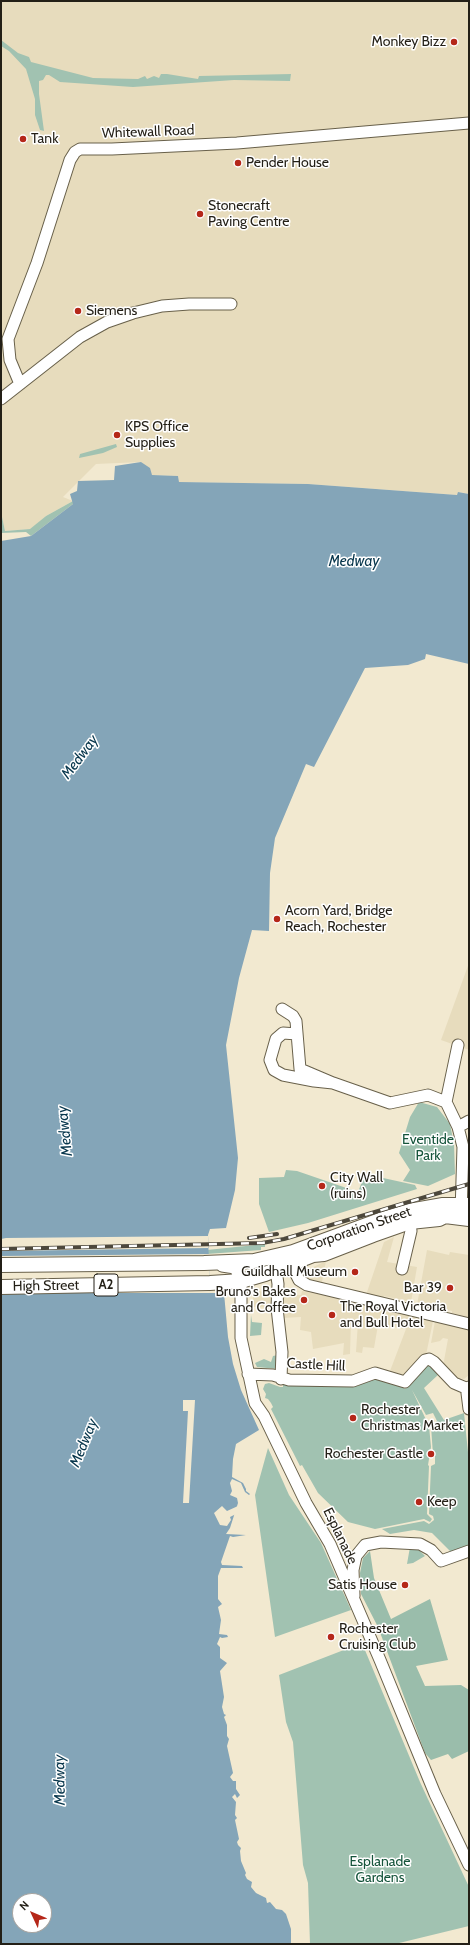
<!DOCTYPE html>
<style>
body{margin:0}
#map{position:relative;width:470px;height:1945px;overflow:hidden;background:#f2e9d0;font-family:Cabin,sans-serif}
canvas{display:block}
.frame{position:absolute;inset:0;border:2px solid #231f16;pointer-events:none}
.north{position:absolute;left:12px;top:1893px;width:40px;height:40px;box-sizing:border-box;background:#fff;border:1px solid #a7a5a2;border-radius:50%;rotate:314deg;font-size:11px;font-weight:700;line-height:16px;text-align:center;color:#231f16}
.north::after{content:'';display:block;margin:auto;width:14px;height:18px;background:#b52719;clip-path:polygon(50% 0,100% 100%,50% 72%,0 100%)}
</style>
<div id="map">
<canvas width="470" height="1945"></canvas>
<div class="frame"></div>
<div class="north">N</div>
</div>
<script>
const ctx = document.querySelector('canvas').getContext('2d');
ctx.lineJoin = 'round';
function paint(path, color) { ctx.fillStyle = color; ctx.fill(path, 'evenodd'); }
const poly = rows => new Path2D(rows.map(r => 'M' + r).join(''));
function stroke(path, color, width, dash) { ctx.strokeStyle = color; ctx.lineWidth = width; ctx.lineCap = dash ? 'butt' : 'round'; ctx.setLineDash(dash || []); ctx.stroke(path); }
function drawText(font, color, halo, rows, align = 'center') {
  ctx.font = font + ' Cabin,sans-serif'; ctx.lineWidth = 3; ctx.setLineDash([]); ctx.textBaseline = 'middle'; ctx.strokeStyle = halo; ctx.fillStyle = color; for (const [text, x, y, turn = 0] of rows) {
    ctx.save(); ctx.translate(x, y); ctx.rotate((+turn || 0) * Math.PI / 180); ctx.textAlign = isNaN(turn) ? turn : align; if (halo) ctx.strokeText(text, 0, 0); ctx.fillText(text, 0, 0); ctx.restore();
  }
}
const built = poly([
 [1,1,469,1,469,494,459,492,457,495,308,484,179,482,178,476,152,475,141,462,96,464,63,497,73,501,46,516,31,529,5,531,1,512],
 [469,963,469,1050,441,1040],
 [394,1237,387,1262,417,1267,411,1302,384,1296,383,1298,366,1295,384,1242],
 [427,1250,449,1255,450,1252,469,1255,469,1318,452,1313,452,1311,439,1308,438,1310,417,1305],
 [326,1261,322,1282,305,1278,305,1271],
 [257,1291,274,1292,274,1308,253,1307,253,1294],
 [302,1291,365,1303,433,1321,426,1355,422,1355,420,1356,420,1359,403,1377,390,1371,406,1329,378,1325,374,1348,363,1347,362,1353,356,1352,358,1322,351,1320,350,1354,343,1355,344,1343,313,1349,311,1332,300,1330,301,1317,282,1318,281,1294,301,1295],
 [435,1321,469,1328,469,1375,464,1379,456,1378,443,1366,448,1339,443,1338,440,1341,431,1343]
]);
const green = poly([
 [1,40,18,53,29,57,31,62,93,78,138,79,145,76,147,79,154,76,159,78,161,74,167,74,198,79,199,76,291,74,290,81,234,80,133,87,60,82,49,75,46,75,43,80,39,81,39,94,44,131,40,130,35,115,35,99,26,69,9,51,1,46],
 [116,444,117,447,103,453,79,458,80,454],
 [73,501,73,504,31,536,26,532,1,533,1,512,5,531,30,529,46,516],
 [419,1102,437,1107,450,1124,454,1144,455,1174,428,1186,403,1181,410,1170,399,1153,410,1117],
 [286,1170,297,1171,358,1192,365,1174,415,1185,417,1189,308,1223,269,1232,259,1204,259,1178,284,1177],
 [265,1244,265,1247,261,1247,261,1250,207,1254,207,1250],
 [251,1315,252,1322,262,1323,261,1335,250,1336],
 [278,1355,278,1369,257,1367,255,1363,264,1359,271,1362,273,1356],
 [427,1365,431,1366,439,1374,424,1388,444,1420,464,1413,469,1462,469,1548,454,1555,432,1533,414,1530,390,1534,382,1529,424,1521,429,1524,434,1520,433,1516,429,1514,431,1466,435,1464,435,1455,433,1455,431,1426,437,1421,433,1413,426,1415,412,1390,429,1426,431,1447,428,1465,429,1466,427,1514,432,1519,430,1522,424,1519,375,1529,348,1522,318,1493,302,1465,300,1466,271,1409,273,1407,271,1403,268,1399,265,1398,266,1394,263,1389,265,1384,269,1383,280,1387,283,1387,283,1383,358,1386,370,1377,399,1384,405,1389],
 [268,1448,289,1495,321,1543,351,1610,275,1637,255,1495],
 [410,1547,417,1548,425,1556,413,1563,407,1564],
 [362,1643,420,1782,469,1887,469,1926,395,1944,310,1944,308,1883,303,1865,293,1742,286,1722,279,1675]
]);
const forest = poly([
 [370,1551,374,1578,391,1619,430,1599,448,1660,416,1666,425,1686,461,1685,469,1690,469,1751,452,1759,448,1754,431,1760,425,1753,378,1627,361,1594,360,1573,363,1558]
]);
const water = poly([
 [141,462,150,468,152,475,178,476,179,482,308,484,457,495,458,492,469,494,469,664,426,654,425,659,408,665,365,668,314,767,306,764,275,838,270,873,269,931,252,930,239,978,226,1045,238,1158,235,1190,226,1228,210,1229,208,1235,210,1293,224,1293,228,1337,233,1364,241,1390,259,1430,236,1444,233,1459,232,1477,243,1483,246,1489,246,1491,250,1494,249,1495,245,1492,241,1483,232,1479,230,1483,232,1491,230,1495,237,1498,238,1503,230,1528,226,1534,246,1535,233,1537,230,1536,221,1562,222,1565,242,1566,243,1568,221,1568,218,1576,218,1599,222,1604,218,1607,221,1620,219,1634,227,1635,228,1637,222,1638,220,1637,217,1644,220,1647,220,1658,227,1663,220,1671,224,1697,222,1707,224,1714,226,1715,224,1717,227,1725,227,1736,229,1739,227,1746,233,1773,230,1777,233,1781,236,1781,236,1789,240,1795,237,1798,235,1794,232,1797,236,1802,235,1815,237,1818,235,1820,239,1839,237,1842,238,1845,241,1848,240,1851,241,1861,246,1873,245,1875,247,1879,252,1882,251,1887,256,1893,266,1898,267,1903,270,1902,276,1909,282,1910,286,1914,291,1929,291,1944,1,1944,1,541,31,536,73,504,70,494,77,491,78,481,114,480,115,466],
 [20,1901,44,1901,44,1925,20,1925]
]);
const pier = poly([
 [208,1236,208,1248,1,1251,1,1239,6,1238],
 [209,1254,210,1293,1,1293,1,1256],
 [183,1400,195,1400,189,1503,183,1503,188,1411,183,1411],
 [222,1506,227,1511,238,1506,236,1514,230,1517,231,1520,227,1526,220,1525,214,1513]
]);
const minor = poly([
 [20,384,10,360,8,339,37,263,70,160,75,152,80,149,112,149,237,143,469,123],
 [1,399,80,337,107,322,133,313,162,306,189,304,231,304],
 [282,1009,293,1016,296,1021,300,1069,333,1083,314,1081,283,1075,274,1070,270,1060,276,1039,283,1033,297,1034],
 [458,1045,446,1102,458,1127,463,1147,461,1213],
 [333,1083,390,1103,428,1095,446,1102],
 [458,1127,469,1121],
 [291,1264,299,1280,307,1285,469,1324],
 [222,1266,235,1268,241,1281,241,1338,255,1403,264,1416,306,1503,330,1544,380,1660,435,1794,469,1865],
 [402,1269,411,1231,410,1222],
 [276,1270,278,1284,277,1308,282,1352,281,1379],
 [248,1374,273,1375,289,1380,353,1381,375,1373,405,1382,425,1360,429,1359,434,1362,454,1383,468,1389],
 [469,1387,467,1393,469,1409],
 [354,1596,353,1570,356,1556,365,1545,381,1542,420,1544,431,1550,441,1561,469,1551]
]);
const major = poly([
 [1,1265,204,1263,254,1261,293,1252,380,1220,409,1211,443,1205,469,1205],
 [1,1287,210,1283,241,1281,265,1274,313,1255,324,1254,373,1235,410,1222,439,1219,445,1216,469,1219]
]);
const rail = poly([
 [249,1238,277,1234],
 [1,1249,262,1243,284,1239,469,1184]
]);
const markers = [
 [454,42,4,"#b52719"],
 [23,139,4,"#b52719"],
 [238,163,4,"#b52719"],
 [200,214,4,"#b52719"],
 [78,311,4,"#b52719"],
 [117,435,4,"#b52719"],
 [277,919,4,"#b52719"],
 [322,1186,4,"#b52719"],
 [355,1272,4,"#b52719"],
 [450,1288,4,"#b52719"],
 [304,1300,4,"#b52719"],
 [332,1315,4,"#b52719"],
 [353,1418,4,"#b52719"],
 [431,1454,4,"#b52719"],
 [419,1502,4,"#b52719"],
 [405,1585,4,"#b52719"],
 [331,1637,4,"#b52719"]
];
const shields = [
 [106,1285,24]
];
const shieldNames = [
 ["A2",106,1285]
];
const poiNames = [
 ["Monkey Bizz",446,42,"right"],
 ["Tank",31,139],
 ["Pender House",246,163],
 ["Stonecraft",208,206],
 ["Paving Centre",208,222],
 ["Siemens",86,311],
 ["KPS Office",125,427],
 ["Supplies",125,443],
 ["Acorn Yard, Bridge",285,911],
 ["Reach, Rochester",285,927],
 ["City Wall",330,1178],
 ["(ruins)",330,1194],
 ["Guildhall Museum",347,1272,"right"],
 ["Bar 39",442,1288,"right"],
 ["Bruno's Bakes",296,1292,"right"],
 ["and Coffee",296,1308,"right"],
 ["The Royal Victoria",340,1307],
 ["and Bull Hotel",340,1323],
 ["Rochester",361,1410],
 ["Christmas Market",361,1426],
 ["Rochester Castle",423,1454,"right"],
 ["Keep",427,1502],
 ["Satis House",397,1585,"right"],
 ["Rochester",339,1629],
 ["Cruising Club",339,1645]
];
const streetNames = [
 ["Whitewall Road",148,132,-2],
 ["Corporation Street",359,1229,-19],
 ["High Street",46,1286,-1],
 ["Castle Hill",316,1365,3],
 ["Esplanade",340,1536,64]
];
const parkNames = [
 ["Eventide",428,1140],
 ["Park",428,1156],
 ["Esplanade",380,1862],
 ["Gardens",380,1878]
];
const waterNames = [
 ["Medway",354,562],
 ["Medway",80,757,-53],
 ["Medway",65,1131,-96],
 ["Medway",84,1443,-68],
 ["Medway",60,1780,-91]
];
paint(built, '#e7dcbd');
paint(green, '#a1c2b1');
paint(forest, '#9abdab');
paint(water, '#84a5b8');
paint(pier, '#f2e9d0');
stroke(minor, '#68604a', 13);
stroke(major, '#68604a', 16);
stroke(minor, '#fff', 11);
stroke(major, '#fff', 14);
stroke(rail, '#4d483c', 4);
stroke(rail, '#fff', 2.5, [8]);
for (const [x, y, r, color] of markers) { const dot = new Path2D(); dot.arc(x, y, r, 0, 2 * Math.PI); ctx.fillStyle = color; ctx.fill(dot); stroke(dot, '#fff', 1.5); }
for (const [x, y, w] of shields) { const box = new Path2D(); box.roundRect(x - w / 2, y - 11, w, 22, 3); ctx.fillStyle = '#fff'; ctx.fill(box); stroke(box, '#231f16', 1); }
drawText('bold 13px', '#231f16', null, shieldNames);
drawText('14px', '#231f16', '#fff', poiNames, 'left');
drawText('14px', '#231f16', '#fff', streetNames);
drawText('14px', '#15543b', '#fff', parkNames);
drawText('italic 15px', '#07364c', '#fff', waterNames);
</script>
